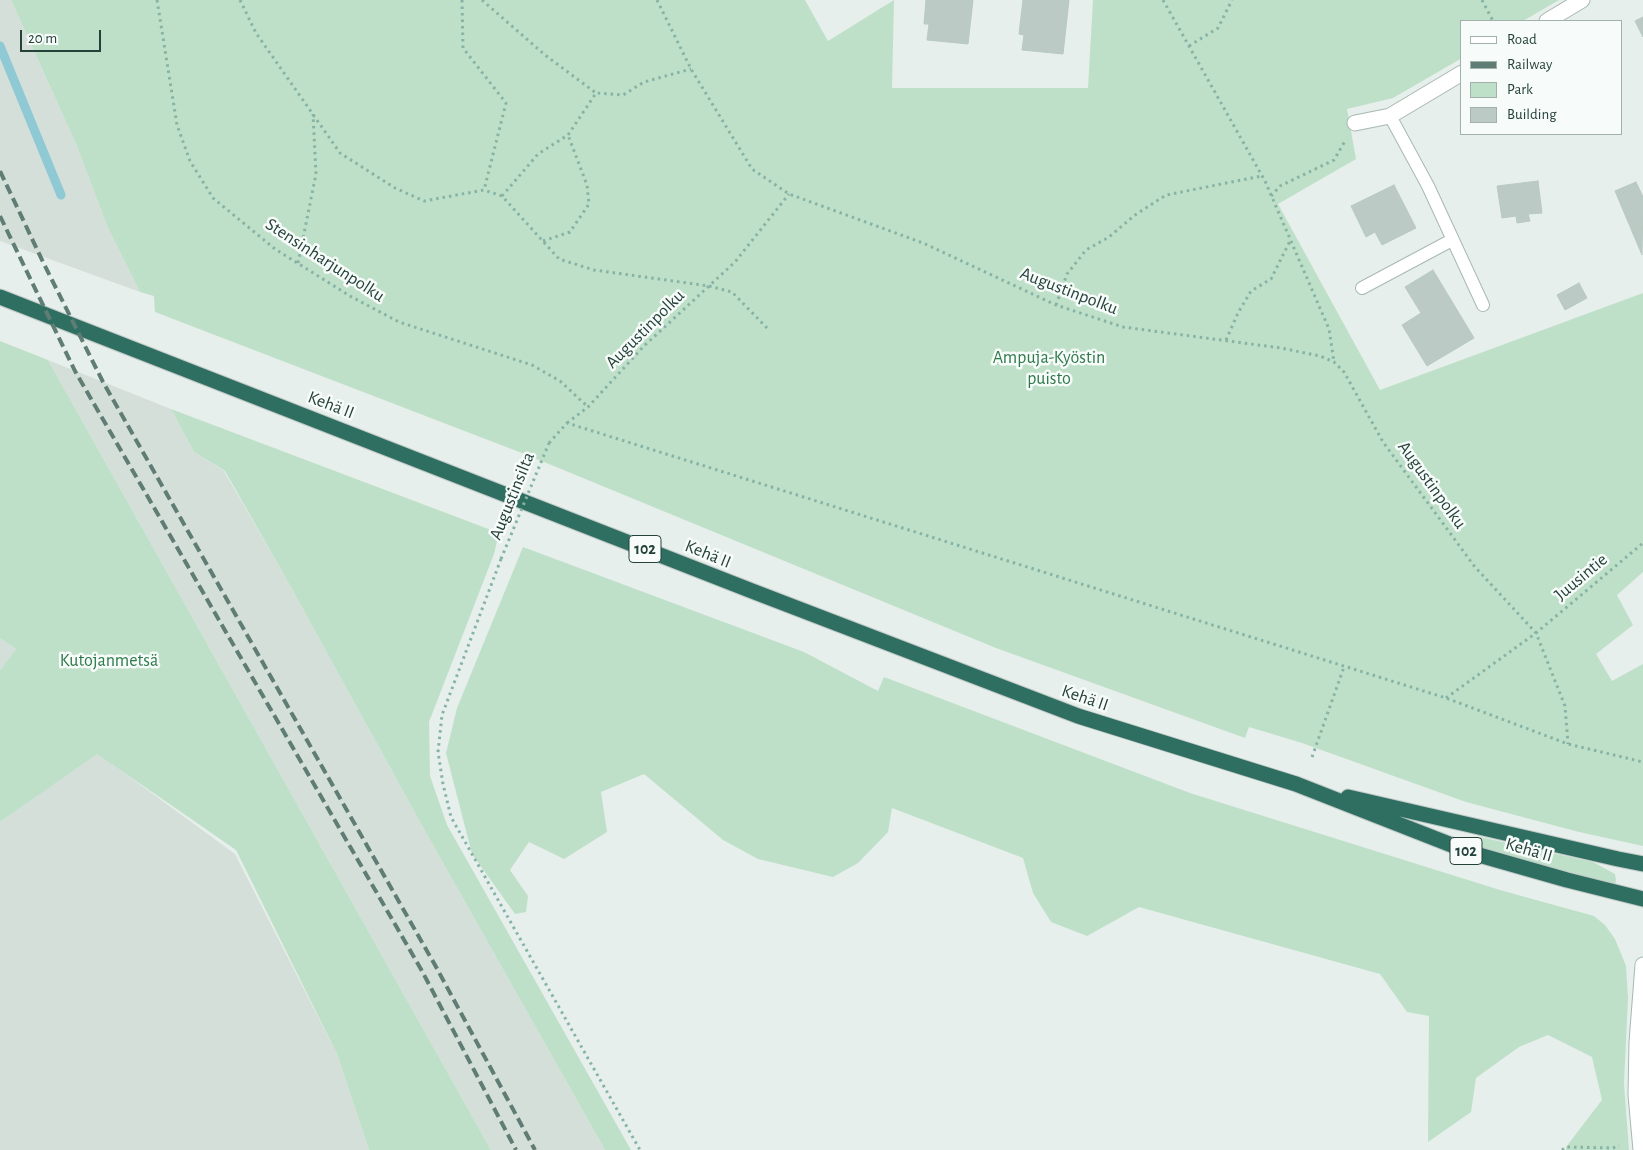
<!DOCTYPE html>
<meta charset="utf-8">
<style>
body{margin:0}
#map{position:relative;width:1643px;height:1150px;overflow:hidden;background:#e6efeb;font-family:"Alegreya Sans",sans-serif}
canvas{display:block}
.legend{position:absolute;left:1460px;top:20px;width:162px;height:115px;box-sizing:border-box;background:#f7fbf9;border:1px solid #a3b1ad;margin:0;padding:6px 9px;list-style:none;font-size:15px;color:#24423a}
.legend li{display:flex;align-items:center;gap:10px;height:25px}
.legend b{width:25px;border:1px solid #a3b1ad}
.scale{position:absolute;left:20px;top:30px;width:81px;height:22px;box-sizing:border-box;border:2px solid #24423a;border-top:0;padding-left:6px;font-size:15px;line-height:18px;white-space:nowrap;color:#24423a;-webkit-text-stroke:4px #f7fbf9;paint-order:stroke}
</style>
<div id="map">
<canvas width="1643" height="1150"></canvas>
<ul class="legend">
<li><b style="height:6px;background:#fff"></b>Road</li>
<li><b style="height:6px;background:#5f7d75"></b>Railway</li>
<li><b style="height:14px;background:#bfe0c8"></b>Park</li>
<li><b style="height:14px;background:#bbcac4"></b>Building</li>
</ul>
<div class="scale">20 m</div>
</div>
<script>
const ctx = document.querySelector('canvas').getContext('2d');
ctx.lineJoin = 'round';
function paint(path, color) { ctx.fillStyle = color; ctx.fill(path, 'evenodd'); }
const poly = rows => new Path2D(rows.map(r => 'M' + r).join(''));
function stroke(path, color, width, dash) { ctx.strokeStyle = color; ctx.lineWidth = width; ctx.lineCap = dash ? 'butt' : 'round'; ctx.setLineDash(dash || []); ctx.stroke(path); }
function drawText(font, color, halo, rows, align = 'center') {
  ctx.font = font + ' "Alegreya Sans",sans-serif'; ctx.lineWidth = 5; ctx.setLineDash([]); ctx.textBaseline = 'middle'; ctx.strokeStyle = halo; ctx.fillStyle = color; for (const [text, x, y, turn = 0] of rows) {
    ctx.save(); ctx.translate(x, y); ctx.rotate((+turn || 0) * Math.PI / 180); ctx.textAlign = isNaN(turn) ? turn : align; if (halo) ctx.strokeText(text, 0, 0); ctx.fillText(text, 0, 0); ctx.restore();
  }
}
const built = poly([
 [0,0,11,0,76,144,108,228,140,292,0,241],
 [48,360,171,409,194,452,224,471,283,573,425,831,605,1150,491,1150],
 [0,638,16,649,0,670],
 [97,753,235,854,337,1054,369,1150,0,1150,0,822]
]);
const green = poly([
 [11,0,805,0,828,41,894,0,892,88,1088,88,1093,0,1559,0,1523,21,1462,21,1462,58,1393,98,1347,109,1356,159,1278,204,1380,390,1643,293,1643,572,1617,595,1633,625,1596,654,1612,681,1643,664,1643,846,1579,832,1466,802,1302,743,1249,727,1245,738,996,648,527,455,155,312,154,296,140,292,108,228,76,144],
 [0,341,48,360,491,1150,369,1150,337,1054,236,850,97,754,0,822,0,670,16,649,0,638],
 [171,409,499,533,494,554,429,722,430,776,447,825,631,1150,605,1150,425,831,283,573,225,471,194,452],
 [523,547,804,652,878,691,884,677,1190,793,1500,890,1594,916,1605,925,1615,939,1626,966,1628,998,1624,1084,1629,1150,1566,1150,1566,1147,1602,1100,1592,1057,1548,1035,1519,1047,1476,1078,1471,1112,1428,1142,1429,1016,1407,1012,1380,974,1139,907,1087,936,1051,922,1033,893,1023,858,892,808,888,832,858,863,833,877,758,859,723,840,644,774,601,792,607,832,564,859,529,842,510,870,528,896,526,912,515,914,472,854,446,753,457,708],
 [1480,837,1593,862,1615,874,1616,880,1615,884,1609,886,1495,853,1481,847,1477,843,1477,839]
]);
const stream = poly([
 [0,46,61,195]
]);
const building = poly([
 [926,0,973,0,968,44,927,40,929,24,924,24,926,0],
 [1023,0,1069,0,1063,54,1022,50,1024,35,1019,34,1023,0],
 [1643,17,1643,37,1635,21,1643,17],
 [1538,181,1542,213,1528,214,1530,221,1517,223,1516,216,1502,218,1497,186,1538,181],
 [1636,182,1643,197,1642,255,1615,191,1636,182],
 [1394,185,1416,228,1382,245,1375,232,1366,237,1351,206,1394,185],
 [1433,270,1474,338,1427,366,1402,325,1421,313,1405,287,1433,270],
 [1579,283,1587,298,1565,310,1557,295,1579,283]
]);
const path = poly([
 [157,0,177,125,190,161,213,198,275,249,350,296,399,322,532,365,560,381,588,407],
 [240,0,256,33,340,153,395,188,424,201,484,190,502,196,559,259,594,270,709,286,732,292,767,328],
 [462,0,463,48,506,103,484,190],
 [482,0,545,55,596,93],
 [657,0,691,69,752,169,789,194,923,243,1056,305,1123,327,1281,348,1320,356,1334,362,1344,372,1383,442,1475,567,1536,633,1565,706,1568,744],
 [1163,0,1265,181,1329,329,1334,362],
 [1482,0,1493,21],
 [1189,46,1218,28,1232,0],
 [502,196,538,154,568,135,596,93,623,95,644,82,691,69],
 [1271,196,1280,186,1334,160,1345,141],
 [543,241,570,232,589,204,587,185,568,135],
 [298,263,316,174,313,114],
 [1056,305,1067,274,1086,250,1109,237,1135,215,1166,195,1262,176],
 [1226,340,1238,313,1251,291,1271,279,1290,241],
 [567,423,588,407,644,346,735,262,789,194],
 [549,443,567,423,1446,698,1568,744,1643,762],
 [501,559,442,715,438,752,443,784,451,817,640,1150],
 [1446,698,1536,633,1643,543],
 [1312,757,1344,667],
 [1562,1150,1566,1147,1613,1148,1619,1145]
]);
const lane = poly([
 [1390,116,1428,186,1483,305],
 [1362,288,1452,240]
]);
const street = poly([
 [1547,21,1582,0],
 [1355,123,1390,116,1462,73]
]);
const secondary = poly([
 [1641,1150,1636,1095,1637,1042,1643,965]
]);
const highway = poly([
 [0,297,752,591,1078,716,1296,784,1472,853,1567,880,1643,899],
 [1348,797,1618,859,1643,864]
]);
const rail = poly([
 [0,171,43,262,103,382,435,965,535,1150],
 [0,216,75,371,422,971,516,1150]
]);
const pathBridge = poly([
 [501,559,549,443]
]);
const shields = [
 [645,549,32],
 [1466,851,32]
];
const shieldNames = [
 ["102",645,549],
 ["102",1466,851]
];
const streetNames = [
 ["Stensinharjunpolku",325,260,33],
 ["Augustinpolku",1069,291,21],
 ["Augustinpolku",645,329,-45],
 ["Kehä II",331,405,21],
 ["Augustinpolku",1432,485,54],
 ["Augustinsilta",512,496,-68],
 ["Kehä II",708,554,22],
 ["Juusintie",1581,577,-40],
 ["Kehä II",1085,698,19],
 ["Kehä II",1529,850,16]
];
const parkNames = [
 ["Ampuja-Kyöstin",1049,358],
 ["puisto",1049,379],
 ["Kutojanmetsä",109,661]
];
paint(built, '#d4dfda');
paint(green, '#bfe0c8');
stroke(stream, '#8ec9d4', 9);
paint(building, '#bbcac4');
stroke(building, '#b8c9c2', 1);
stroke(lane, '#a8b8b2', 14);
stroke(street, '#a8b8b2', 17);
stroke(secondary, '#a4bbb3', 17);
stroke(highway, '#c2cac8', 17);
stroke(path, '#86b3a5', 3, [2.5, 4]);
stroke(lane, '#fff', 12);
stroke(street, '#fff', 15);
stroke(secondary, '#fff', 15);
stroke(highway, '#2f6f62', 15);
stroke(rail, '#5f7d75', 4, [10, 5]);
stroke(pathBridge, '#86b3a5', 3, [2.5, 4]);
for (const [x, y, w] of shields) { const box = new Path2D(); box.roundRect(x - w / 2, y - 13.5, w, 27, 4); ctx.fillStyle = '#f7fbf9'; ctx.fill(box); stroke(box, '#24423a', 1); }
drawText('bold 16px', '#24423a', null, shieldNames);
drawText('18px', '#24423a', '#f7fbf9', streetNames);
drawText('18px', '#2d7a4b', '#f7fbf9', parkNames);
</script>
